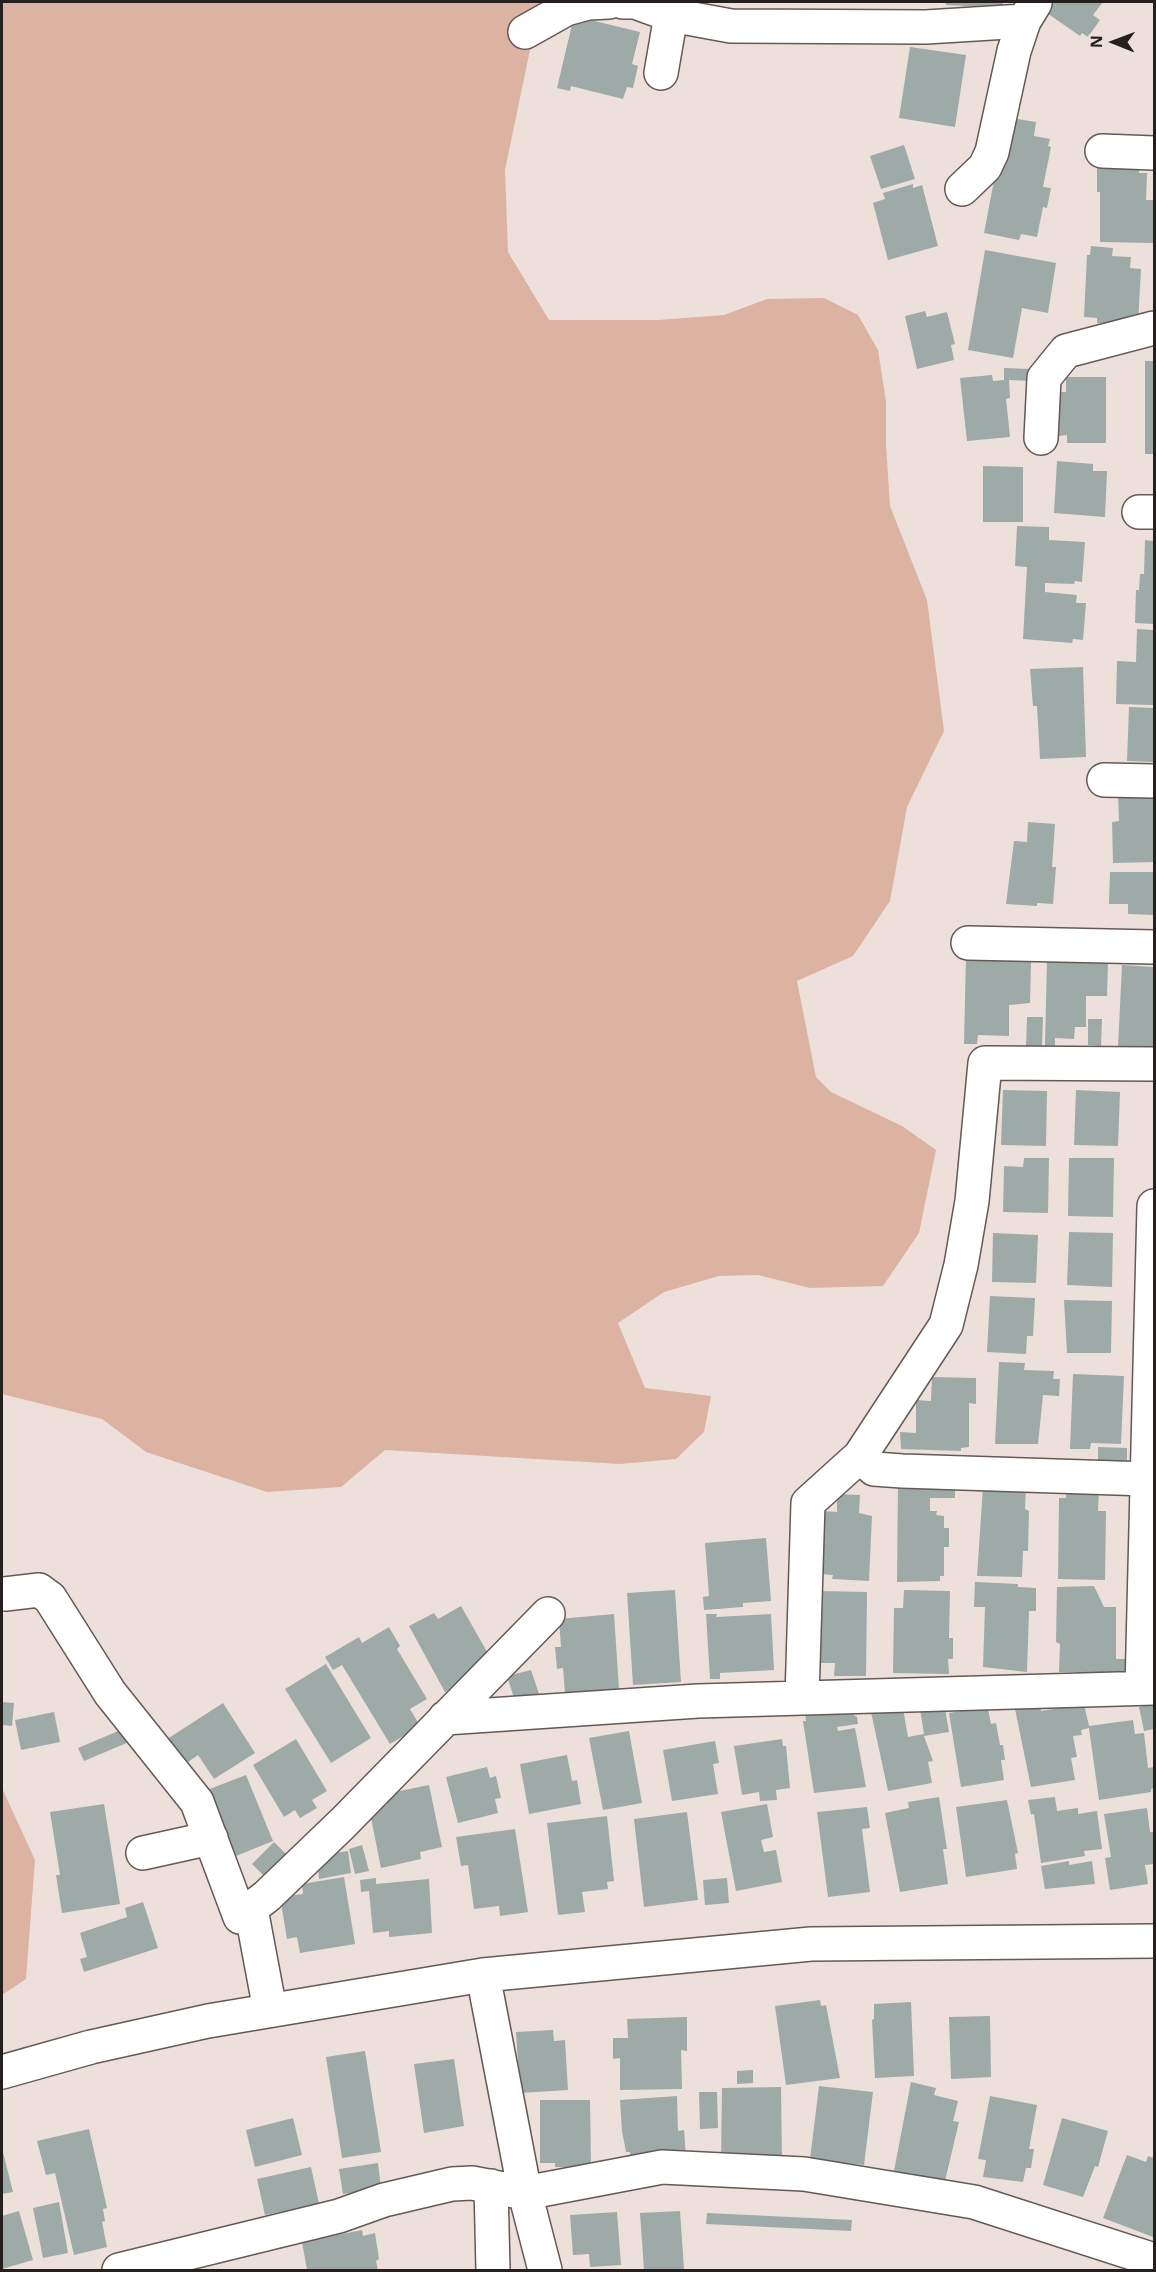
<!DOCTYPE html>
<style>
body{margin:0}
#map{position:relative;width:1156px;height:2272px;overflow:hidden;background:#ede0db;font-family:"Open Sans",sans-serif}
canvas{display:block}
.frame{position:absolute;inset:0;border:3px solid #25201e;pointer-events:none}
.north{position:absolute;left:1084px;top:12px;width:60px;height:60px;-webkit-text-stroke:4px #ede0db;paint-order:stroke;rotate:271deg;font-size:16px;font-weight:700;line-height:24px;text-align:center;color:#25201e}
.north::after{content:'';display:block;margin:auto;width:21px;height:27px;background:#25201e;clip-path:polygon(50% 0,100% 100%,50% 72%,0 100%)}
</style>
<div id="map">
<canvas width="1156" height="2272"></canvas>
<div class="frame"></div>
<div class="north">N</div>
</div>
<script>
const ctx = document.querySelector('canvas').getContext('2d');
ctx.lineJoin = 'round';
function paint(path, color) { ctx.fillStyle = color; ctx.fill(path, 'evenodd'); }
const poly = rows => new Path2D(rows.map(r => 'M' + r).join(''));
function stroke(path, color, width, dash) { ctx.strokeStyle = color; ctx.lineWidth = width; ctx.lineCap = dash ? 'butt' : 'round'; ctx.setLineDash(dash || []); ctx.stroke(path); }
const green = poly([
 [2,2,540,2,505,170,508,252,549,320,658,320,724,315,767,299,824,298,858,315,878,350,886,401,886,444,890,506,927,600,944,731,907,807,890,901,853,956,797,981,816,1077,831,1092,902,1126,936,1150,919,1233,883,1286,810,1288,758,1275,719,1276,664,1292,618,1323,645,1388,711,1396,704,1432,676,1459,620,1464,385,1450,341,1487,267,1492,146,1452,102,1419,2,1394],
 [2,1788,35,1860,26,1979,2,1995]
]);
const building = poly([
 [946,2,1003,2,1003,8,946,5],
 [1051,2,1103,2,1093,15,1100,20,1088,37,1082,33,1080,36,1044,11],
 [574,16,640,32,632,64,638,66,633,88,627,87,623,99,571,86,570,91,557,88],
 [910,47,966,55,955,127,899,118],
 [1011,118,1036,122,1034,136,1050,139,1048,146,1051,147,1043,187,1051,188,1047,208,1043,207,1037,237,1021,234,1019,240,984,233,1000,149],
 [904,145,915,179,881,189,870,156],
 [1097,163,1139,164,1139,173,1147,173,1146,200,1154,200,1154,243,1100,242,1100,192,1097,192],
 [913,184,913,188,922,185,938,246,888,260,873,203,885,199,883,193],
 [1091,246,1113,248,1112,256,1131,257,1130,268,1141,269,1138,323,1127,325,1097,323,1097,318,1084,317,1087,255,1090,255],
 [985,250,1056,263,1048,313,1022,308,1013,358,968,350],
 [925,311,927,317,947,312,955,344,951,345,954,360,917,369,905,316],
 [1145,361,1154,361,1154,454,1145,454],
 [1004,368,1031,369,1031,381,1009,380,1010,398,1006,399,1010,437,967,441,960,378,992,375,993,381,1004,380],
 [1066,377,1106,377,1106,443,1067,443,1067,435,1059,436,1058,392,1066,392],
 [1057,461,1093,464,1093,471,1107,471,1105,517,1054,513],
 [983,466,1023,467,1023,522,983,522],
 [1017,526,1049,527,1049,540,1085,542,1082,582,1075,581,1074,584,1045,583,1045,592,1077,595,1076,603,1086,603,1083,640,1073,639,1072,643,1023,639,1027,567,1015,566],
 [1145,540,1154,541,1154,624,1135,623,1136,590,1139,590,1140,574,1144,574],
 [1137,629,1154,630,1154,705,1116,704,1117,661,1136,662],
 [1083,667,1086,757,1040,759,1037,706,1033,706,1030,669],
 [1129,707,1154,708,1154,762,1127,761],
 [1154,792,1154,862,1113,863,1112,822,1119,821,1118,793],
 [1028,822,1055,824,1052,867,1056,867,1053,904,1037,903,1037,906,1006,904,1014,841,1027,842],
 [1110,872,1154,872,1154,915,1128,914,1128,904,1109,904],
 [966,955,1023,956,1023,962,1031,962,1030,1003,1009,1005,1009,1036,978,1035,977,1044,964,1044],
 [1047,960,1108,962,1107,996,1086,996,1086,1027,1075,1027,1074,1039,1055,1038,1055,1046,1045,1046],
 [1122,965,1154,967,1154,1048,1118,1047],
 [1027,1017,1043,1017,1042,1048,1026,1047],
 [1088,1019,1102,1019,1101,1046,1088,1045],
 [1003,1090,1047,1091,1046,1146,1001,1145],
 [1076,1090,1120,1092,1118,1146,1074,1145],
 [1024,1158,1049,1158,1048,1213,1003,1212,1004,1166,1023,1167],
 [1069,1158,1114,1158,1113,1217,1068,1216],
 [1069,1232,1113,1233,1112,1287,1067,1285],
 [993,1233,1038,1235,1036,1283,992,1282],
 [990,1296,1035,1298,1033,1336,1027,1336,1026,1354,987,1352],
 [1064,1300,1112,1301,1111,1353,1067,1353],
 [999,1362,1025,1363,1024,1370,1054,1371,1053,1379,1060,1379,1059,1396,1043,1395,1038,1444,995,1444],
 [1073,1374,1124,1376,1121,1444,1091,1443,1090,1449,1070,1449],
 [932,1377,976,1378,976,1404,969,1403,969,1447,961,1448,961,1451,901,1449,900,1432,916,1433,916,1400,931,1401],
 [1098,1447,1127,1448,1127,1464,1098,1463],
 [898,1482,955,1484,955,1498,930,1498,930,1511,937,1511,936,1515,944,1516,944,1528,949,1528,949,1547,944,1547,944,1576,940,1576,940,1581,897,1582],
 [983,1487,1026,1488,1025,1509,1029,1511,1028,1551,1023,1551,1022,1577,977,1576],
 [1066,1487,1099,1487,1098,1511,1106,1511,1105,1580,1058,1579,1059,1498,1066,1498],
 [837,1494,860,1495,859,1513,872,1516,869,1581,832,1579,833,1575,820,1574,823,1511,837,1512],
 [766,1538,771,1601,743,1603,743,1607,704,1610,703,1597,709,1596,705,1543],
 [975,1582,1018,1584,1018,1587,1036,1588,1036,1611,1029,1611,1027,1672,983,1667,985,1607,974,1607],
 [1094,1586,1104,1607,1116,1607,1116,1659,1135,1659,1134,1665,1123,1677,1078,1677,1076,1672,1059,1672,1060,1644,1056,1642,1057,1587],
 [675,1590,681,1682,633,1685,627,1593],
 [904,1590,950,1591,949,1638,953,1638,953,1659,948,1659,949,1674,893,1673,894,1608,903,1608],
 [819,1591,867,1592,866,1676,834,1676,835,1663,814,1663],
 [461,1606,490,1657,472,1667,476,1674,445,1692,409,1626,434,1613,438,1619],
 [614,1614,619,1689,565,1694,563,1668,557,1669,555,1647,561,1647,559,1619],
 [706,1614,717,1614,716,1617,771,1614,774,1670,720,1673,720,1679,710,1679],
 [389,1627,400,1646,397,1649,427,1699,410,1709,420,1726,390,1744,342,1665,333,1670,325,1657,359,1637,362,1643],
 [326,1664,371,1738,331,1763,285,1689],
 [531,1670,539,1694,515,1701,507,1676],
 [2,1702,14,1703,12,1726,2,1725],
 [223,1703,255,1753,214,1779,198,1755,181,1767,161,1743],
 [1039,1704,1041,1711,1084,1704,1089,1726,1133,1720,1135,1734,1144,1733,1148,1768,1154,1767,1154,1788,1151,1789,1151,1792,1099,1800,1089,1728,1081,1730,1082,1735,1073,1736,1077,1757,1071,1758,1075,1780,1031,1787,1015,1709],
 [1153,1704,1154,1729,1144,1731,1139,1707],
 [842,1707,857,1717,858,1724,837,1727,838,1731,855,1728,866,1787,814,1793,803,1721,806,1721,805,1713],
 [985,1707,988,1709,991,1724,996,1723,1000,1745,1003,1745,1005,1760,1001,1760,1004,1780,961,1787,949,1713],
 [945,1708,949,1732,924,1736,933,1761,928,1762,932,1783,888,1791,871,1712,903,1709,908,1737,924,1734,920,1709],
 [54,1712,60,1742,21,1750,15,1720],
 [123,1729,129,1742,84,1761,78,1748],
 [629,1731,642,1803,603,1810,589,1738],
 [296,1739,327,1791,312,1800,317,1808,300,1818,295,1810,284,1817,253,1765],
 [782,1739,783,1746,786,1746,790,1788,776,1790,777,1800,760,1801,759,1792,742,1795,734,1746],
 [715,1741,719,1763,713,1764,718,1794,672,1801,663,1750],
 [567,1755,572,1781,577,1780,581,1804,529,1814,520,1764],
 [487,1767,490,1778,496,1776,501,1798,495,1799,498,1813,458,1823,446,1777],
 [246,1775,273,1841,236,1856,232,1848,226,1850,207,1790],
 [429,1785,442,1847,420,1852,421,1859,381,1868,369,1808,387,1805,385,1794],
 [939,1797,947,1849,943,1849,948,1884,900,1892,885,1813,909,1808,908,1802],
 [1055,1797,1057,1811,1078,1808,1078,1814,1097,1811,1102,1849,1084,1851,1085,1856,1041,1863,1034,1814,1031,1815,1028,1800],
 [1007,1800,1018,1853,1015,1854,1017,1869,966,1877,956,1807],
 [104,1804,120,1904,62,1913,56,1875,60,1875,50,1812],
 [767,1804,773,1837,761,1840,764,1852,776,1850,782,1882,736,1891,721,1812],
 [867,1807,870,1828,862,1829,870,1892,828,1897,817,1812],
 [1147,1808,1150,1832,1154,1832,1154,1864,1145,1865,1148,1884,1110,1890,1105,1858,1111,1857,1104,1814],
 [687,1812,698,1900,644,1907,634,1819],
 [607,1816,614,1881,607,1882,608,1889,582,1892,585,1912,558,1915,547,1823],
 [515,1829,528,1912,500,1916,499,1906,474,1909,468,1865,461,1866,456,1837],
 [274,1842,290,1858,268,1880,252,1864],
 [362,1845,369,1871,355,1874,349,1849],
 [348,1851,351,1873,319,1879,318,1868,329,1854],
 [1069,1861,1069,1865,1092,1861,1095,1884,1045,1889,1041,1866],
 [344,1877,355,1944,300,1953,297,1937,287,1939,280,1897,303,1894,302,1884],
 [376,1878,376,1884,429,1879,432,1933,389,1937,389,1931,373,1933,369,1891,361,1892,360,1880],
 [727,1878,729,1903,705,1905,703,1880],
 [143,1902,158,1948,84,1972,80,1959,87,1957,80,1933,127,1917,125,1908],
 [820,2000,821,2006,826,2005,840,2078,786,2085,775,2006],
 [911,2002,914,2076,875,2078,872,2020,874,2019,874,2004],
 [990,2016,991,2077,951,2079,949,2017],
 [687,2017,687,2051,681,2050,682,2089,620,2090,620,2058,613,2059,613,2038,628,2038,627,2019],
 [553,2030,554,2041,565,2040,568,2090,520,2093,516,2032],
 [365,2051,381,2152,342,2158,326,2057],
 [454,2059,464,2126,424,2133,414,2064],
 [753,2070,753,2083,737,2084,737,2071],
 [911,2082,936,2088,934,2095,958,2101,953,2121,959,2122,945,2181,917,2175,915,2180,893,2176],
 [819,2086,873,2092,864,2165,810,2159],
 [781,2087,782,2159,721,2163,722,2088],
 [699,2092,717,2092,718,2128,700,2129],
 [677,2096,678,2131,684,2130,686,2157,631,2166,630,2152,626,2152,622,2131,620,2100],
 [990,2096,1037,2105,1029,2149,1034,2149,1031,2168,1026,2168,1023,2182,983,2177,986,2160,978,2159],
 [540,2100,590,2100,591,2167,555,2167,555,2163,540,2163],
 [293,2118,302,2155,255,2167,246,2130],
 [1062,2118,1108,2131,1098,2167,1095,2166,1083,2197,1043,2185],
 [89,2129,107,2208,103,2209,105,2221,102,2222,107,2247,74,2255,55,2173,46,2175,37,2141],
 [2,2148,13,2192,2,2194],
 [1127,2155,1146,2162,1148,2156,1154,2158,1153,2237,1103,2218],
 [378,2163,381,2188,343,2194,339,2169],
 [311,2167,319,2204,265,2215,257,2179],
 [59,2202,68,2253,43,2258,33,2208],
 [19,2211,33,2260,2,2269,2,2216],
 [680,2211,684,2269,644,2270,640,2213],
 [617,2212,621,2265,590,2267,589,2254,573,2255,570,2215],
 [707,2213,852,2220,851,2231,706,2224],
 [362,2230,363,2236,375,2233,379,2259,376,2261,378,2270,307,2270,302,2242]
]);
const street = poly([
 [623,2,635,2,671,15,731,26,926,27,1024,21],
 [525,32,566,9,588,3,609,2],
 [661,73,671,15],
 [1102,151,1154,153],
 [962,189,985,167,992,152,1014,51,1024,21,1035,3],
 [1041,438,1044,378,1066,351,1154,328],
 [1139,512,1154,512],
 [1104,780,1154,781],
 [968,943,1154,947],
 [860,1456,874,1469,902,1471,1147,1479],
 [5,1594,39,1590,50,1598,110,1693,197,1802,240,1917,267,1896,343,1823,548,1614],
 [1142,1688,1154,1206],
 [802,1697,808,1503,860,1456,946,1325,961,1265,972,1201,985,1063,1154,1064],
 [445,1718,698,1701,1154,1688],
 [143,1853,211,1838],
 [251,1909,270,2010],
 [483,1975,525,2193,545,2270],
 [2,2072,91,2047,208,2021,483,1975,811,1944,1154,1941],
 [491,2186,493,2270],
 [119,2270,339,2216,384,2200,452,2184,472,2183,525,2193,662,2167,804,2174,974,2202,1154,2260]
]);
paint(green, '#dcb3a3');
paint(building, '#9daaa8');
stroke(street, '#645955', 36);
stroke(street, '#fff', 33);
</script>
